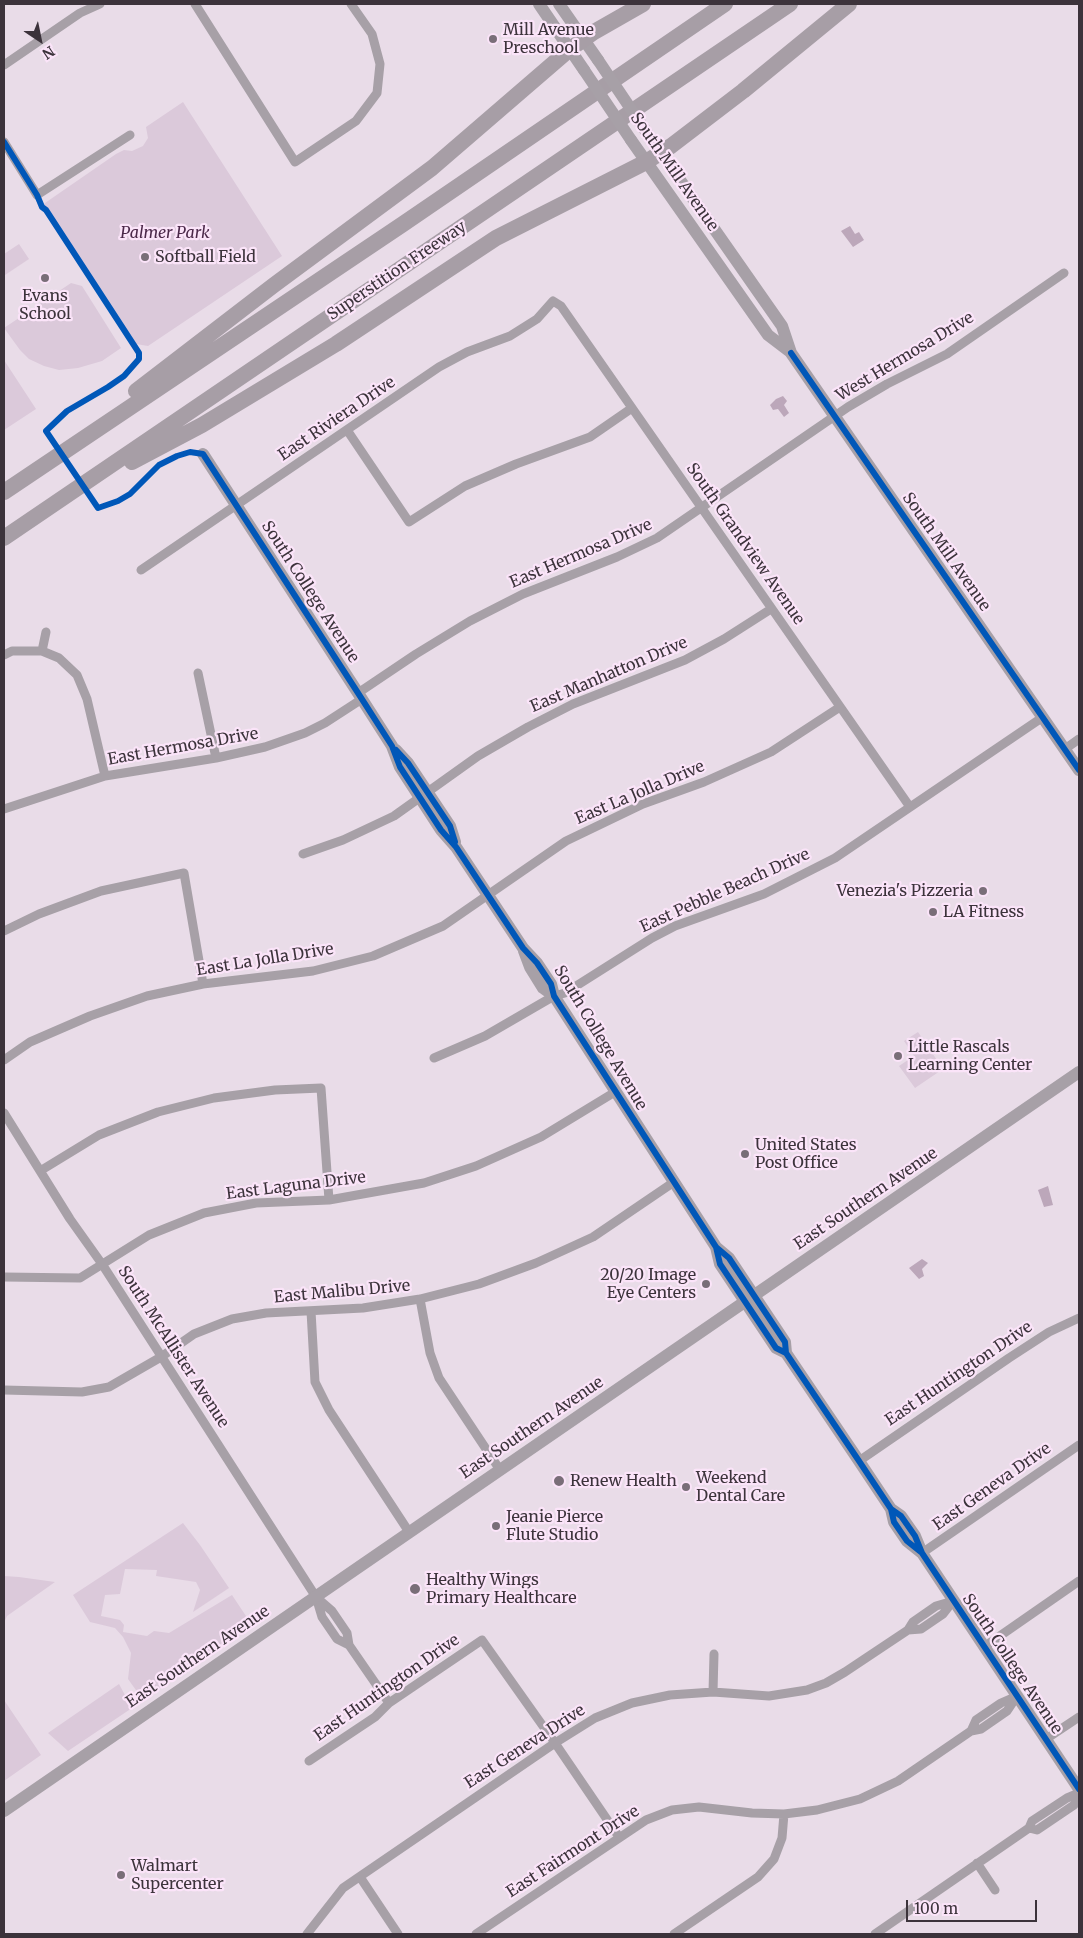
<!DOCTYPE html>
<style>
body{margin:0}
#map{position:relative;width:1083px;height:1938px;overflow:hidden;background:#e9dce8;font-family:Merriweather,serif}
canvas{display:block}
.frame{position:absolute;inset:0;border:5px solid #3c333b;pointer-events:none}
.north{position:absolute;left:15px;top:15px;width:50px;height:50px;-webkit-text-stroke:4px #fbe4f9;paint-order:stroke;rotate:146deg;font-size:14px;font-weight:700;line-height:20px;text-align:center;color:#3c333b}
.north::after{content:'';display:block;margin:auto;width:18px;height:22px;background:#3c333b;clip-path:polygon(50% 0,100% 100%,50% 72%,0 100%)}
.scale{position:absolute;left:906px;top:1900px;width:131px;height:22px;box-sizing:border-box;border:2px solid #3c333b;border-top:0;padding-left:6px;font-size:15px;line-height:18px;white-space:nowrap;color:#3c333b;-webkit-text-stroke:4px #fbe4f9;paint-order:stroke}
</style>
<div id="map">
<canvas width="1083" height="1938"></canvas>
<div class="frame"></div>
<div class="north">N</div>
<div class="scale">100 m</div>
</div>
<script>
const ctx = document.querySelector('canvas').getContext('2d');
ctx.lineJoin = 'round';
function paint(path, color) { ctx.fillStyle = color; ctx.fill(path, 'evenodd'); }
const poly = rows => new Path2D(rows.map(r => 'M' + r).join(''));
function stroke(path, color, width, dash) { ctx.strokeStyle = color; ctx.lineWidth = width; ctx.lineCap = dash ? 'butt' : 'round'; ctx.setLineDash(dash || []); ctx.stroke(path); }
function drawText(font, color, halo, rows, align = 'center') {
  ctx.font = font + ' Merriweather,serif'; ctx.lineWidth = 4.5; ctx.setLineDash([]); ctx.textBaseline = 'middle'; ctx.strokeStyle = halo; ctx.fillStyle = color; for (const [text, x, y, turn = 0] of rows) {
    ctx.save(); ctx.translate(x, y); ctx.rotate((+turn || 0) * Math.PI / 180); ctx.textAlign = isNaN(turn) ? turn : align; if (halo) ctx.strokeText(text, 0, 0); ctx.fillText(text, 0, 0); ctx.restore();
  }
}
const green = poly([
 [183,102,282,256,148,346,136,344,48,209,43,206,45,203,116,154,124,150,132,151,143,146,148,138,146,127],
 [19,244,29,259,5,275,4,254],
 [71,283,82,286,121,348,102,361,78,368,59,370,44,366,29,359,20,350,4,328],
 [4,360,36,409,4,430],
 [918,1032,943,1069,915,1088,899,1066,914,1056,904,1041],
 [183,1523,200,1545,229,1588,193,1612,200,1590,196,1582,156,1576,157,1570,125,1569,120,1594,105,1595,101,1616,120,1620,124,1625,123,1632,147,1636,154,1631,169,1633,232,1595,252,1625,143,1700,128,1679,131,1653,123,1637,115,1628,90,1622,73,1595],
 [4,1576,19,1577,55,1582,7,1616,4,1623],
 [119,1684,132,1708,68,1751,48,1733],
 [4,1700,41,1755,4,1781]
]);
const water = poly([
 [850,226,855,234,859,232,864,240,853,247,841,231],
 [783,396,787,401,784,405,789,413,784,417,778,409,773,410,770,405,776,399],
 [1048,1186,1053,1205,1044,1207,1038,1190],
 [922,1259,928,1263,922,1269,924,1276,919,1279,909,1268]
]);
const street = poly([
 [195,4,295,162,356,121,377,93,380,64,372,34,351,4],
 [4,65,80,13,100,4],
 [4,142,37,195,130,135],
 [347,430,409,522,465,486,516,464,590,437,632,408],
 [141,570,439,367,467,352,510,336,537,319,553,301,561,306,910,807],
 [42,651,46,632],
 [4,655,12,651,42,651,59,658,77,675,87,699,105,776],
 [198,673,216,758],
 [358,693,416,654,470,621,523,594,617,557,657,538,848,407,887,384,947,354,1064,273],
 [1065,749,1079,739],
 [4,809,105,776,216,758,265,747,305,733,325,723,362,699],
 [303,854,343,840,394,816,478,756,528,727,573,704,685,660,724,639,771,609],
 [4,931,39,914,101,891,184,873,203,984],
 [434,1058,485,1036,554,996,565,993,652,938,675,926,764,894,835,858,1043,717],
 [4,1060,30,1042,90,1016,147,996,203,984,313,971,373,956,443,926,566,841,643,804,704,782,771,752,840,707],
 [4,1113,70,1219,102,1264,316,1597,322,1617,337,1639,349,1645],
 [40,1171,99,1135,158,1112,214,1098,275,1090,321,1088,329,1200],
 [4,1277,80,1278,149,1235,204,1213,256,1203,329,1200,424,1183,476,1166,541,1137,615,1092],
 [420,1299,430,1353,439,1378,500,1470],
 [311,1311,315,1382,329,1410,409,1532],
 [4,1390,82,1392,109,1387,161,1357,194,1334,232,1319,266,1313,363,1308,420,1299,479,1284,536,1263,593,1237,674,1182],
 [859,1461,1009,1358,1049,1332,1079,1318],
 [922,1553,1079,1445],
 [317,1598,332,1611,347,1633,349,1645,389,1703],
 [908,1630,921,1629,943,1614,953,1601],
 [984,1647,1079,1581],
 [713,1692,714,1654],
 [971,1731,976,1720,1001,1703,1017,1696],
 [1046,1739,1079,1717],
 [309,1761,375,1717,389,1703,482,1640,555,1743,619,1837],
 [1029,1828,1037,1830,1074,1805,1079,1796],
 [977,1863,995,1890],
 [360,1877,398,1934],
 [307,1934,343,1888,555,1743,595,1718,632,1703,670,1695,713,1692,769,1696,807,1690,826,1683,845,1672,908,1630,913,1622,936,1606,953,1601],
 [476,1934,646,1820,672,1810,699,1807,752,1813,784,1814,817,1810,860,1799,898,1781,971,1731,981,1729,1007,1711,1017,1696],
 [674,1934,758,1877,774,1859,782,1838,784,1814],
 [875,1934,1029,1828,1032,1821,1067,1798,1079,1793]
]);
const secondary = poly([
 [539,4,584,70],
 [559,4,598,60],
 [645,130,782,326,791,353,1079,770],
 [631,140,768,335,789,351],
 [203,454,358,693,392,746,400,767,441,830,456,847,523,948,537,963,551,984,554,996,716,1247,720,1264,776,1348,786,1353,859,1461,891,1509,894,1522,907,1541,922,1553],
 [396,750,408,763,450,826,455,842],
 [524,951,530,967,543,988,554,996],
 [716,1247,729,1258,785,1342,786,1353],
 [891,1509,901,1516,915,1536,922,1553,1079,1789],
 [4,1811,1079,1072]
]);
const highway = poly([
 [136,391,274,285,432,168,570,49,594,32,643,4],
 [132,462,202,425,336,344,496,238,646,162,671,146,743,91,849,4],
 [4,492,403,224,725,4],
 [4,538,790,4]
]);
const secondaryBridge = poly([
 [598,60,645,130],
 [584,70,631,140]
]);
const cycleway = poly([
 [4,142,37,195,42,207,46,210,139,353,139,359,124,376,108,387,67,411,46,431,98,508,118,501,130,494,159,465,177,456,190,452,203,454,358,693,392,746,400,767,441,830,456,847,523,948,537,963,551,984,554,996,716,1247,720,1264,776,1348,786,1353,859,1461,891,1509,894,1522,907,1541,922,1553],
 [791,353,1079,770],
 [396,750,408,763,450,826,455,842],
 [716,1247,729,1258,785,1342,786,1353],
 [891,1509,901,1516,915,1536,922,1553,1079,1789]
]);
const markers = [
 [493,39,5,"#796e78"],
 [145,257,5,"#796e78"],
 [45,278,5,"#796e78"],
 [983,891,5,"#796e78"],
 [933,912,5,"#796e78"],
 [898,1056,5,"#796e78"],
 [745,1154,5,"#796e78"],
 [706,1284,5,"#796e78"],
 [559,1481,6,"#796e78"],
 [686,1487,5,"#796e78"],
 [496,1526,5,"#796e78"],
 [415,1589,6,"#796e78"],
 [121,1875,5,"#796e78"]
];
const poiNames = [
 ["Mill Avenue",503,30],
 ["Preschool",503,48],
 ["Softball Field",155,257],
 ["Evans",45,296,"center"],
 ["School",45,314,"center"],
 ["Venezia's Pizzeria",973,891,"right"],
 ["LA Fitness",943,912],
 ["Little Rascals",908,1047],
 ["Learning Center",908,1065],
 ["United States",755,1145],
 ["Post Office",755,1163],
 ["20/20 Image",696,1275,"right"],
 ["Eye Centers",696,1293,"right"],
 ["Weekend",696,1478],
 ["Dental Care",696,1496],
 ["Renew Health",570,1481],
 ["Jeanie Pierce",506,1517],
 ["Flute Studio",506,1535],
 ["Healthy Wings",426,1580],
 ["Primary Healthcare",426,1598],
 ["Walmart",131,1866],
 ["Supercenter",131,1884]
];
const streetNames = [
 ["South Mill Avenue",674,172,55],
 ["Superstition Freeway",397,271,-34],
 ["West Hermosa Drive",905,357,-31],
 ["East Riviera Drive",337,419,-34],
 ["South Grandview Avenue",745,544,55],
 ["South Mill Avenue",946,552,55],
 ["East Hermosa Drive",581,554,-23],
 ["South College Avenue",310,592,57],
 ["East Manhatton Drive",609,675,-23],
 ["East Hermosa Drive",183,747,-10],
 ["East La Jolla Drive",640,793,-23],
 ["East Pebble Beach Drive",725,891,-24],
 ["East La Jolla Drive",265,960,-9],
 ["South College Avenue",600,1038,59],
 ["East Laguna Drive",296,1186,-7],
 ["East Southern Avenue",866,1199,-34],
 ["East Malibu Drive",342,1292,-5],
 ["South McAllister Avenue",173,1347,57],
 ["East Huntington Drive",959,1374,-34],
 ["East Southern Avenue",532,1428,-34],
 ["East Geneva Drive",992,1487,-35],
 ["East Southern Avenue",198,1657,-34],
 ["South College Avenue",1012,1664,56],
 ["East Huntington Drive",387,1688,-35],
 ["East Geneva Drive",525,1747,-33],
 ["East Fairmont Drive",573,1852,-33]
];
const parkNames = [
 ["Palmer Park",165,233]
];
paint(green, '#dbc9da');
paint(water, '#bca7ba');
stroke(street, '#a7a0a7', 9);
stroke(secondary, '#a7a0a7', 12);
stroke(highway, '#a79ea6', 16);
stroke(secondaryBridge, '#a7a0a7', 12);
stroke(cycleway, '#0057b8', 6);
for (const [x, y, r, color] of markers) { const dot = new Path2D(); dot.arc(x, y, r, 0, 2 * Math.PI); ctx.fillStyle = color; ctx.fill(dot); stroke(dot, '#fbe4f9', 2); }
drawText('16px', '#3c333b', '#fbe4f9', poiNames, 'left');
drawText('16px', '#3c333b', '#fbe4f9', streetNames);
drawText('italic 16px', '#4b2849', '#fbe4f9', parkNames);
</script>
